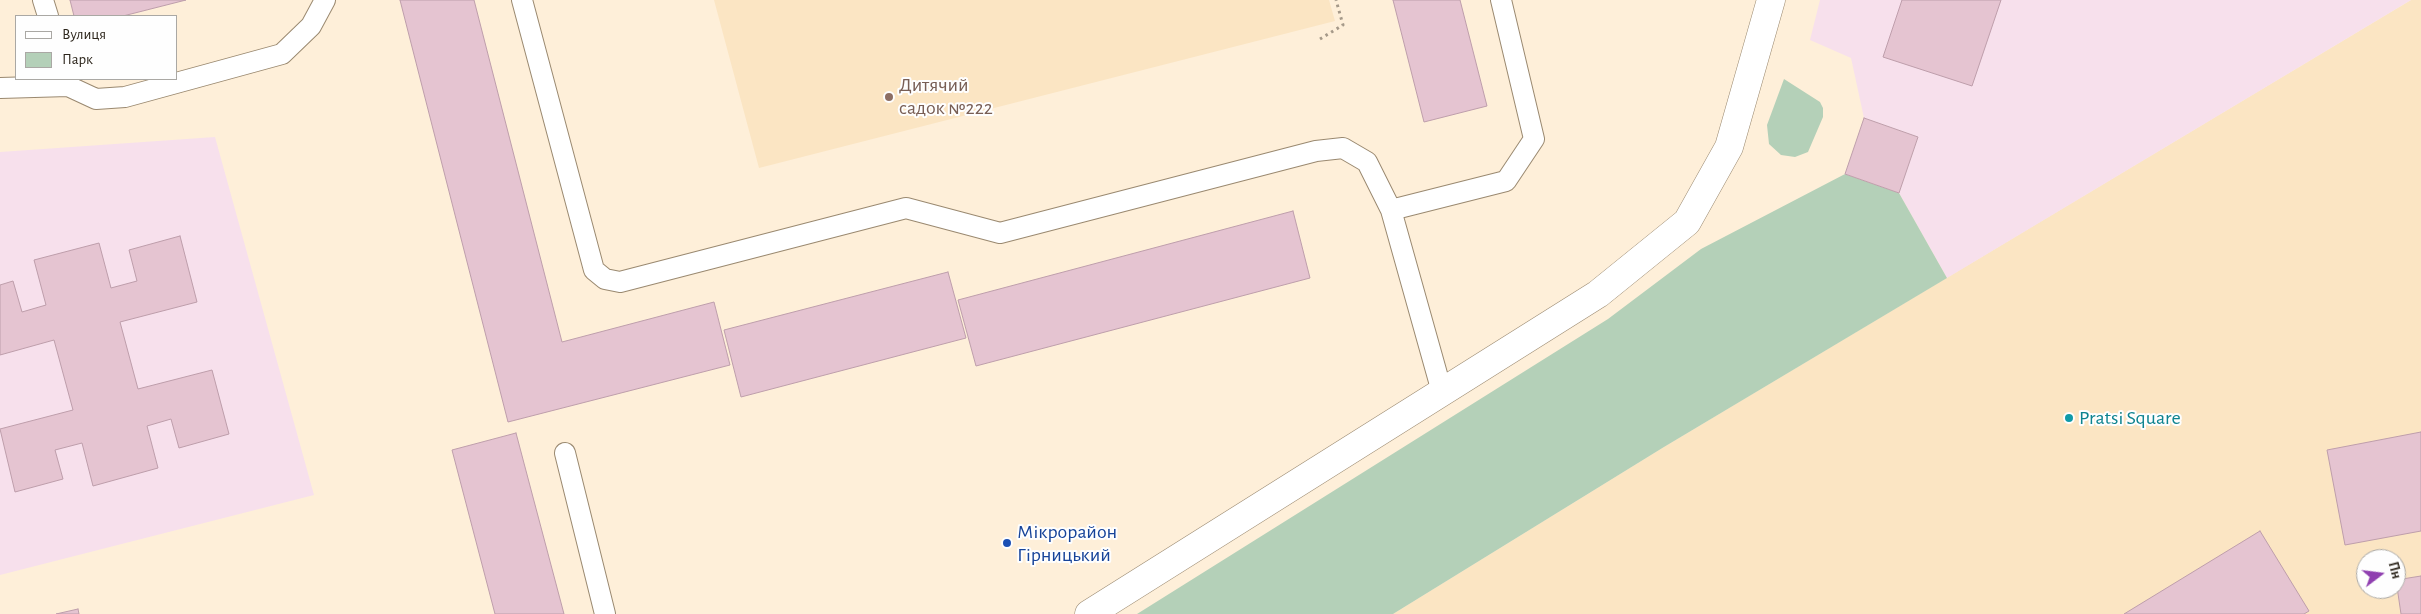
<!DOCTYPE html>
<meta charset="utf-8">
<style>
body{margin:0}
#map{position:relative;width:2421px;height:614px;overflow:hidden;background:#feefd9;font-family:"Alegreya Sans",sans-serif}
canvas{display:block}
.legend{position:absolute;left:15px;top:15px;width:162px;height:65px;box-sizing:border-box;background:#fefefe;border:1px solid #aaa8a4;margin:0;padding:6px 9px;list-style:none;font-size:15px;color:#2d261c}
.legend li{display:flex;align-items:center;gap:10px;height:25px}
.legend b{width:25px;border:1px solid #aaa8a4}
.north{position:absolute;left:2356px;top:549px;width:50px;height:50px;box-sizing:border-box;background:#fefefe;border:1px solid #aaa8a4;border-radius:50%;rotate:75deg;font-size:14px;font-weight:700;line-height:20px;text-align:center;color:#2d261c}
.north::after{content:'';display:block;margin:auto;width:18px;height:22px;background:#9040b0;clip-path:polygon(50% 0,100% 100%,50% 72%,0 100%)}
</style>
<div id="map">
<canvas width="2421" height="614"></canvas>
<ul class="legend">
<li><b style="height:6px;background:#fff"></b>Вулиця</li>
<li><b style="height:14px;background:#b4d0b8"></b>Парк</li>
</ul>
<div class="north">Пн</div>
</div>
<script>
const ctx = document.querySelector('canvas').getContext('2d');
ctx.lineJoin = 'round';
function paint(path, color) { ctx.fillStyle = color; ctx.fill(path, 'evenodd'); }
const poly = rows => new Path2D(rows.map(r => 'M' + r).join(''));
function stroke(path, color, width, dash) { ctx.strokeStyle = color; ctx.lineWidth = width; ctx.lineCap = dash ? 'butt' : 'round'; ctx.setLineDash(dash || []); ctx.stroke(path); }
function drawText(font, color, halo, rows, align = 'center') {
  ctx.font = font + ' "Alegreya Sans",sans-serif'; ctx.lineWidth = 4; ctx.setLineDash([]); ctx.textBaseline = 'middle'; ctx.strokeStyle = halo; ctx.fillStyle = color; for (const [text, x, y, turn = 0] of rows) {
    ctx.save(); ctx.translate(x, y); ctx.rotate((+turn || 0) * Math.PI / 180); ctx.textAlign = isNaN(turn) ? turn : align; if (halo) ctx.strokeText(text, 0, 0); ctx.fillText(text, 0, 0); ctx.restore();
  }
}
const built = poly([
 [714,0,1329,0,1335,21,759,168],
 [2411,0,2421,0,2421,614,1393,614,1664,447],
 [2366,559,2396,559,2396,589,2366,589]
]);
const industrial = poly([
 [1820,0,2411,0,1947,278,1899,193,1918,137,1864,118,1851,58,1810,40],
 [215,137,314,495,0,575,0,152]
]);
const green = poly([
 [1784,79,1820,102,1823,108,1823,117,1808,152,1795,157,1781,155,1769,144,1767,125],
 [1845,174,1899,193,1947,278,1664,447,1393,614,1137,614,1608,319,1701,249]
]);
const building = poly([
 [70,0,186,0,123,16,74,16,70,0],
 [400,0,474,0,562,342,714,302,730,365,508,422,400,0],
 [1393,0,1460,0,1487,106,1424,122,1393,0],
 [1902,0,2001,0,1972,86,1883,57,1902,0],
 [1864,118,1918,137,1899,193,1845,174,1864,118],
 [1293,211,1310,278,976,366,958,300,1293,211],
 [180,236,197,302,120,322,138,389,212,370,229,434,179,448,171,419,147,426,158,468,93,486,82,443,55,450,63,479,15,492,0,429,73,410,54,340,0,355,0,285,13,281,22,312,46,305,34,260,99,243,111,288,137,281,129,250,180,236],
 [948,272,966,338,741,397,724,330,948,272],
 [2421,432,2421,531,2345,545,2327,450,2421,432],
 [516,433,534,501,564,614,495,614,452,450,516,433],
 [2260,531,2309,611,2304,614,2124,614,2260,531],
 [2421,576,2421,614,2401,614,2396,580,2421,576],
 [78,609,79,614,56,614,78,609]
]);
const path = poly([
 [1320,39,1343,25,1336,0]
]);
const service = poly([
 [43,0,48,16],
 [522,0,594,270,605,279,620,282,906,208,1000,233,1316,151,1343,148,1367,162,1391,210,1442,392],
 [68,86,96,99,125,97,282,54,311,26,325,0],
 [0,88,68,86,66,79],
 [1391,210,1506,181,1534,139,1501,0],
 [565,453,605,614]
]);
const tertiary = poly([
 [1089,614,1598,294,1687,222,1729,147,1771,0]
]);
const markers = [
 [889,97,5,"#8d6e63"],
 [2069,418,5,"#0f9aa8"],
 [1007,543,5,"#1a4fb4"]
];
const educationNames = [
 ["Дитячий",899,85],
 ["садок №222",899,108]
];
const cultureNames = [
 ["Pratsi Square",2079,418]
];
const transitNames = [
 ["Мiкрорайон",1017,532],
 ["Гiрницький",1017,555]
];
paint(built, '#fbe5c3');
paint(industrial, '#f7e0ec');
paint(green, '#b4d0b8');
paint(building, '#e5c4d1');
stroke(building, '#be9eab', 1);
stroke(service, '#9a8970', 22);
stroke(tertiary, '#9a8970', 29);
stroke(path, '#a59989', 3, [2.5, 4]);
stroke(service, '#fff', 20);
stroke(tertiary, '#fff', 28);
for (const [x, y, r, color] of markers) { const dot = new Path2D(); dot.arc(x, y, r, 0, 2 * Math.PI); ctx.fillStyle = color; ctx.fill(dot); stroke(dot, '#fefefe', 2); }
drawText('20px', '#785e54', '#fefefe', educationNames, 'left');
drawText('20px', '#0d838f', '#fefefe', cultureNames, 'left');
drawText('20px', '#164399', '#fefefe', transitNames, 'left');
</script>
